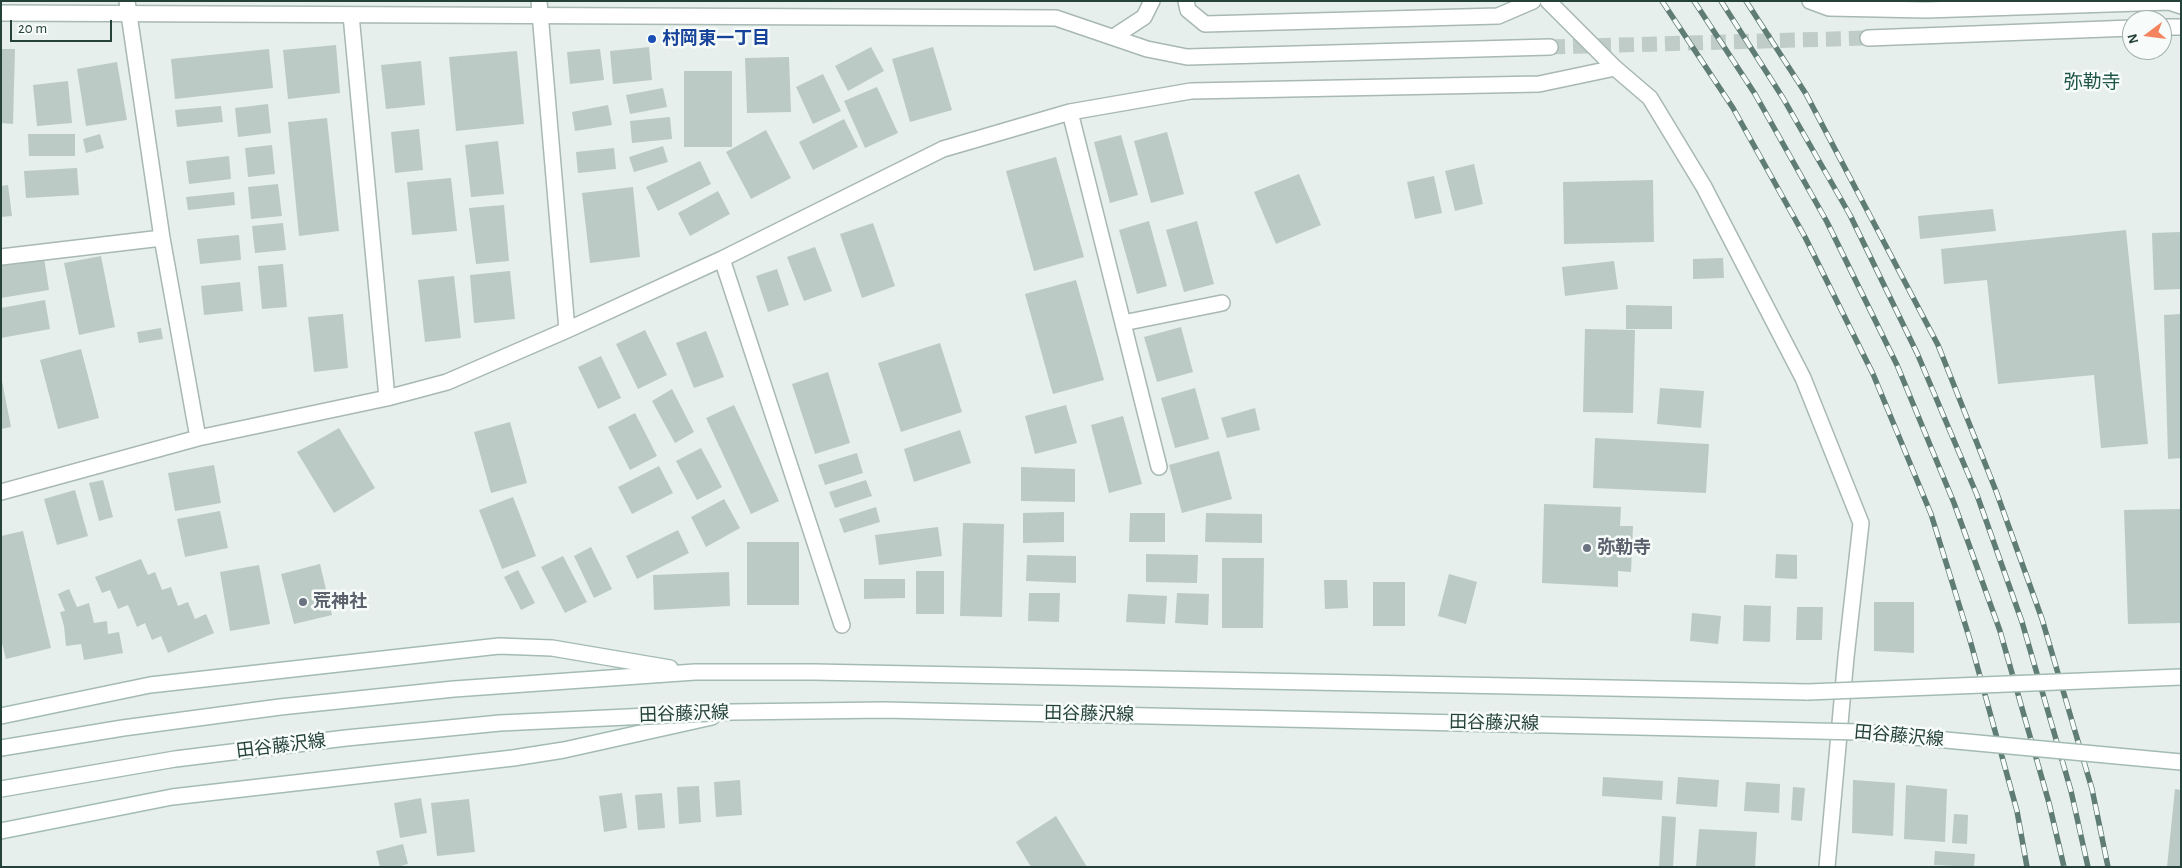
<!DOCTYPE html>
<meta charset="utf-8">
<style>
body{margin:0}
#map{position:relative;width:2182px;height:868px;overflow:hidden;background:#e6efeb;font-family:"Alegreya Sans",sans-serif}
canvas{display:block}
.frame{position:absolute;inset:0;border:2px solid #24423a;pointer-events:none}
.north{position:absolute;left:2122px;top:10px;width:50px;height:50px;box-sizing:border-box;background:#f7fbf9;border:1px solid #a3b1ad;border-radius:50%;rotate:255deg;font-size:14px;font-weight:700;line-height:20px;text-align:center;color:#24423a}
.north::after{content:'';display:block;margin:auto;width:18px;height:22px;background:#f4845f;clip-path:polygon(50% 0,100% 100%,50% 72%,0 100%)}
.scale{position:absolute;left:10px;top:20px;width:102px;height:22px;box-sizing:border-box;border:2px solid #24423a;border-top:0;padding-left:6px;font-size:15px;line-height:18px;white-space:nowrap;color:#24423a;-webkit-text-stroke:4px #f7fbf9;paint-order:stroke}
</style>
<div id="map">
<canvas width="2182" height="868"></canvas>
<div class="frame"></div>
<div class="north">N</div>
<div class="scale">20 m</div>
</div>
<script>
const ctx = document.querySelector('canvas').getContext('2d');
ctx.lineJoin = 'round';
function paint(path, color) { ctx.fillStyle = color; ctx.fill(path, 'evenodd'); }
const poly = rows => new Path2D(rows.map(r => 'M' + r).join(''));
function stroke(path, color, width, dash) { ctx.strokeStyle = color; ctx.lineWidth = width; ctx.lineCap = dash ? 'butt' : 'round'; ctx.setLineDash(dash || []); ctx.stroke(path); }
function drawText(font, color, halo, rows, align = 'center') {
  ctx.font = font + ' "Alegreya Sans","Noto Sans JP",sans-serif'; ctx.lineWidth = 5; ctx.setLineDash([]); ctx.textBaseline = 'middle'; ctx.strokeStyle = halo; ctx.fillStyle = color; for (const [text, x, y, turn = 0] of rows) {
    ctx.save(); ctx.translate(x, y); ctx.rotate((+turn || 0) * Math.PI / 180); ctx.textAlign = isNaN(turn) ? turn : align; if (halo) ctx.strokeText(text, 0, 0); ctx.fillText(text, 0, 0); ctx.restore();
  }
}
const building = poly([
 [336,45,340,93,288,99,283,50],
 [649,47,652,80,613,84,610,51],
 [871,47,884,71,848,91,835,66],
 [933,47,952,110,910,122,892,59],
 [1,49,15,49,13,124,1,123],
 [269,49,273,88,175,99,171,59],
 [600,49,604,80,570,84,567,52],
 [517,51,524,124,456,131,449,57],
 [789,57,791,112,747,113,745,58],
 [421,61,425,105,386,109,381,65],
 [117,62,127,120,86,126,77,69],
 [684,71,732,71,732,147,684,147],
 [823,74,841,111,813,124,796,87],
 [68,81,72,123,37,126,33,85],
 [877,87,898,133,865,148,844,101],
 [663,88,667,107,630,114,626,95],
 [268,104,271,133,238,137,235,108],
 [608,105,612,125,575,131,572,112],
 [221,106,223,122,177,127,175,110],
 [670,117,672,139,632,143,630,121],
 [327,118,339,231,299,236,288,122],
 [844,119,858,147,813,170,799,142],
 [419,129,423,170,395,173,391,132],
 [766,130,791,178,751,199,726,152],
 [1167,132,1184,194,1151,203,1134,141],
 [28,134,75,134,75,156,29,156],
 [100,134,104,148,86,153,83,139],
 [1121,135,1138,195,1110,203,1094,142],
 [498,141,504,194,471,197,465,145],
 [272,145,275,174,248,177,245,148],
 [663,146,668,162,634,172,629,157],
 [614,148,616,169,578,173,576,152],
 [229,156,231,179,189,184,186,161],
 [1056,157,1084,257,1034,271,1006,171],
 [700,161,711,184,658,211,646,187],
 [1474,164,1483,204,1455,211,1445,171],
 [77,168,79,195,26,198,24,171],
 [1299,174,1321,225,1276,244,1254,192],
 [1434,176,1442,213,1415,219,1407,182],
 [451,178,457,231,412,235,407,182],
 [1653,180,1654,242,1564,244,1563,182],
 [278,184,282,216,251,219,248,187],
 [8,185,12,216,1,217,1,186],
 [633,187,640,257,590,263,582,193],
 [718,191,730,214,690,236,678,213],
 [234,192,235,205,188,210,186,197],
 [504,205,509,261,476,264,469,208],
 [1993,209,1996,231,1920,239,1918,216],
 [1149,221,1167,286,1137,294,1119,230],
 [1197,221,1214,284,1184,292,1166,230],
 [283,223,286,250,255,253,252,226],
 [873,223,895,286,862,298,840,234],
 [2126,230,2148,444,2101,448,2094,375,1998,384,1987,280,1944,284,1941,249],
 [2181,232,2181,289,2154,290,2152,233],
 [239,235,241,260,200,264,197,239],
 [815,247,832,291,804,301,787,257],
 [101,256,115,327,79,335,64,263],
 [44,258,49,290,1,298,1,264],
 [1723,258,1724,278,1693,279,1693,259],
 [1614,261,1618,289,1565,296,1562,267],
 [283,264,287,307,262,309,258,266],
 [777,269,789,305,768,312,756,276],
 [510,271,515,319,474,323,470,275],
 [454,276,461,338,425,342,418,280],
 [1076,280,1104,380,1053,394,1025,294],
 [240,282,243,311,204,315,201,286],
 [45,300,50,329,1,338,1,308],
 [1626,305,1672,306,1672,329,1626,329],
 [343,314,348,368,314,372,308,317],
 [2181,314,2181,458,2168,459,2164,315],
 [1181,327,1193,372,1157,382,1144,337],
 [161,328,163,339,139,343,137,332],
 [1585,329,1635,330,1633,413,1583,412],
 [645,330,667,375,638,389,616,344],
 [706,331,724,377,694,388,676,343],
 [940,343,962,412,901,432,878,363],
 [81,349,99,418,58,429,40,360],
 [601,356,621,398,598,409,578,367],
 [828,372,850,443,815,454,792,384],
 [1,376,11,427,1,429],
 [1195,388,1209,439,1175,448,1161,398],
 [1660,388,1704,391,1701,428,1657,424],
 [672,389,694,432,675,443,652,401],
 [734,405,779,501,751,514,706,418],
 [1066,405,1077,443,1035,454,1025,416],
 [1255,408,1260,430,1227,438,1221,418],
 [635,413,657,456,630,470,608,427],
 [1123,416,1142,484,1109,493,1091,425],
 [510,422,527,483,491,493,474,432],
 [339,428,375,488,334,513,297,452],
 [960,430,971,463,914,482,904,449],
 [1595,438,1709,444,1706,493,1593,488],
 [701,448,722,487,697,500,676,461],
 [1219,451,1232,499,1182,513,1169,465],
 [857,453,863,473,825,485,818,465],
 [214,465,221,503,175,511,168,473],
 [659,466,673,493,632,514,618,487],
 [1021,467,1075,469,1075,502,1021,501],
 [103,480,113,517,99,521,89,483],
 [866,480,872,496,835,508,829,492],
 [75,490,88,536,57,545,44,499],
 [513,497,536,556,502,569,479,510],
 [724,499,740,528,706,547,691,517],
 [1544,504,1621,507,1620,526,1633,526,1631,572,1618,571,1618,587,1542,583],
 [876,507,880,522,844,533,839,519],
 [2181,509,2181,623,2128,624,2124,510],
 [220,511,228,548,185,557,177,519],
 [1064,512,1064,542,1023,543,1023,513],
 [1130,513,1165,513,1165,542,1129,542],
 [1206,513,1262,514,1262,543,1205,542],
 [963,523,1004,524,1002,617,960,616],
 [938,527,942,556,879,565,875,535],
 [678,530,689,553,637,579,626,556],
 [23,531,51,648,6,659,1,639,1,536],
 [747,542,799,542,799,605,747,605],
 [591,547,612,589,594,598,574,556],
 [1146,554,1198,555,1197,583,1146,582],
 [1776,554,1797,555,1797,579,1775,578],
 [1027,555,1076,556,1076,583,1026,581],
 [563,556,587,602,565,613,541,567],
 [1222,558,1264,558,1263,628,1222,628],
 [141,559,148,575,155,572,162,590,171,587,178,606,188,602,195,619,206,614,214,633,168,653,161,636,152,640,145,623,137,627,128,605,118,609,110,590,102,593,95,577],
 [320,564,332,615,294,624,281,574],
 [259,565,270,624,230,631,220,572],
 [518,570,535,603,521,610,504,577],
 [916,571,944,571,944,614,916,614],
 [729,572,730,606,654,610,653,575],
 [1449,574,1477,582,1466,624,1438,616],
 [864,579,905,579,905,598,864,599],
 [1324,580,1347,580,1348,608,1325,609],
 [1373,582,1405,582,1405,626,1373,626],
 [69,589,77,607,89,603,94,623,107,621,108,634,119,632,123,653,84,660,81,644,66,646,64,626,60,612,65,611,58,594],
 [1029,593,1060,593,1059,622,1028,621],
 [1177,593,1209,594,1208,625,1175,623],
 [1128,594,1167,596,1165,624,1126,622],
 [1874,602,1914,602,1914,653,1874,651],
 [1744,605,1771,606,1770,642,1743,641],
 [1797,607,1823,607,1822,640,1796,640],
 [1692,613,1721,616,1718,644,1690,641],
 [1603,777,1663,781,1662,800,1602,796],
 [1678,777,1719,780,1717,807,1676,804],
 [740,780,742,815,716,817,714,782],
 [1853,780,1895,783,1893,836,1852,833],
 [1746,782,1780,784,1779,813,1744,811],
 [1906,785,1947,789,1945,842,1904,839],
 [699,786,701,822,679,824,677,787],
 [1793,787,1805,788,1802,821,1791,820],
 [2175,789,2181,790,2181,867,2167,867],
 [622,793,627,828,604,832,599,796],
 [662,793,665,828,638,830,635,795],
 [421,798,427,833,400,838,394,803],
 [469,799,475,852,437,856,431,803],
 [1954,814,1968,815,1967,844,1952,843],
 [1056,816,1087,867,1031,867,1016,842],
 [1662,816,1676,817,1673,867,1659,867],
 [1699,829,1757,832,1755,867,1696,867],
 [403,844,408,864,397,867,380,867,376,851],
 [1935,851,1975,854,1974,867,1934,865]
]);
const tertiaryTunnel = poly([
 [1550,47,1868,38]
]);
const minor = poly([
 [127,1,162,238,198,438],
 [539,1,567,330],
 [1186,1,1188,10,1205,24,1498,16,1533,1],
 [1810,1,1829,8,1926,10,2169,2,2181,6],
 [351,15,387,398],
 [1115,36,1144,17,1152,1],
 [1070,112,1159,467],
 [1,257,162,238],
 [722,259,842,625],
 [1123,323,1222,303],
 [1,492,198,438,387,398,447,382,567,330,722,259,943,149,1070,112,1191,91,1539,84,1615,68]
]);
const tertiary = poly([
 [1548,1,1615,68,1650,98,1704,187,1803,378,1861,523,1846,657,1827,867],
 [1,13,1056,18,1147,49,1187,57,1550,47],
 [2162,27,2181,27],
 [1868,38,2132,28]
]);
const secondary = poly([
 [1,716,150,685,499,646,552,648,670,668],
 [1,748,123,728,280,707,454,689,695,672,814,672,1808,692],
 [1,831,172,797,513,758,564,750,712,717]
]);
const rail = poly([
 [1662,1,1733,108,1805,237,1873,374,1931,514,1970,640,2017,811,2027,867],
 [1694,1,1755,94,1827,222,1897,365,1954,503,2000,631,2049,803,2064,867],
 [1721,1,1783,98,1850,215,1917,353,1977,495,2022,622,2071,791,2088,867],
 [1746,1,1806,94,1938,345,1996,491,2042,619,2092,789,2108,867]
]);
const secondaryBridge = poly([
 [1808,692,2181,677],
 [1,789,175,759,346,738,500,723,733,712,884,710,1860,732,2181,762]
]);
const markers = [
 [652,39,5,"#1a4fb4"],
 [1587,548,5,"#6b7280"],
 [303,602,5,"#6b7280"]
];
const transitNames = [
 ["村岡東一丁目",662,39]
];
const worshipNames = [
 ["弥勒寺",1597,548],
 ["荒神社",313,602]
];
const streetNames = [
 ["田谷藤沢線",684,714,-2],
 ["田谷藤沢線",1089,714,1],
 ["田谷藤沢線",1494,723,1],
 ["田谷藤沢線",1899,736,5],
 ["田谷藤沢線",281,746,-7]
];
const neighbourhoodNames = [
 ["弥勒寺",2092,82]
];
paint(building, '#bbcac4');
stroke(tertiaryTunnel, '#bfccc8', 15, [15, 8]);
stroke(minor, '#a8b8b2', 18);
stroke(tertiary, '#a8b8b2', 18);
stroke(secondary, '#a4bbb3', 18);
stroke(minor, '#fff', 15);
stroke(tertiary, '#fff', 15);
stroke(secondary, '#fff', 15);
stroke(rail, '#5f7d75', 5.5);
stroke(rail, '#f7fbf9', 4, [11]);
stroke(secondaryBridge, '#a4bbb3', 18, []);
stroke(secondaryBridge, '#fff', 15);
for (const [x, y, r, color] of markers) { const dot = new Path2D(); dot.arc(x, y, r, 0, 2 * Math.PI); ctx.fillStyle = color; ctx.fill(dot); stroke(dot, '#f7fbf9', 2); }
drawText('bold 18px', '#164399', '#f7fbf9', transitNames, 'left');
drawText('bold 18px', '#5b616d', '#f7fbf9', worshipNames, 'left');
drawText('18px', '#24423a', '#f7fbf9', streetNames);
drawText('19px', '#1f5548', '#f7fbf9', neighbourhoodNames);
</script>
